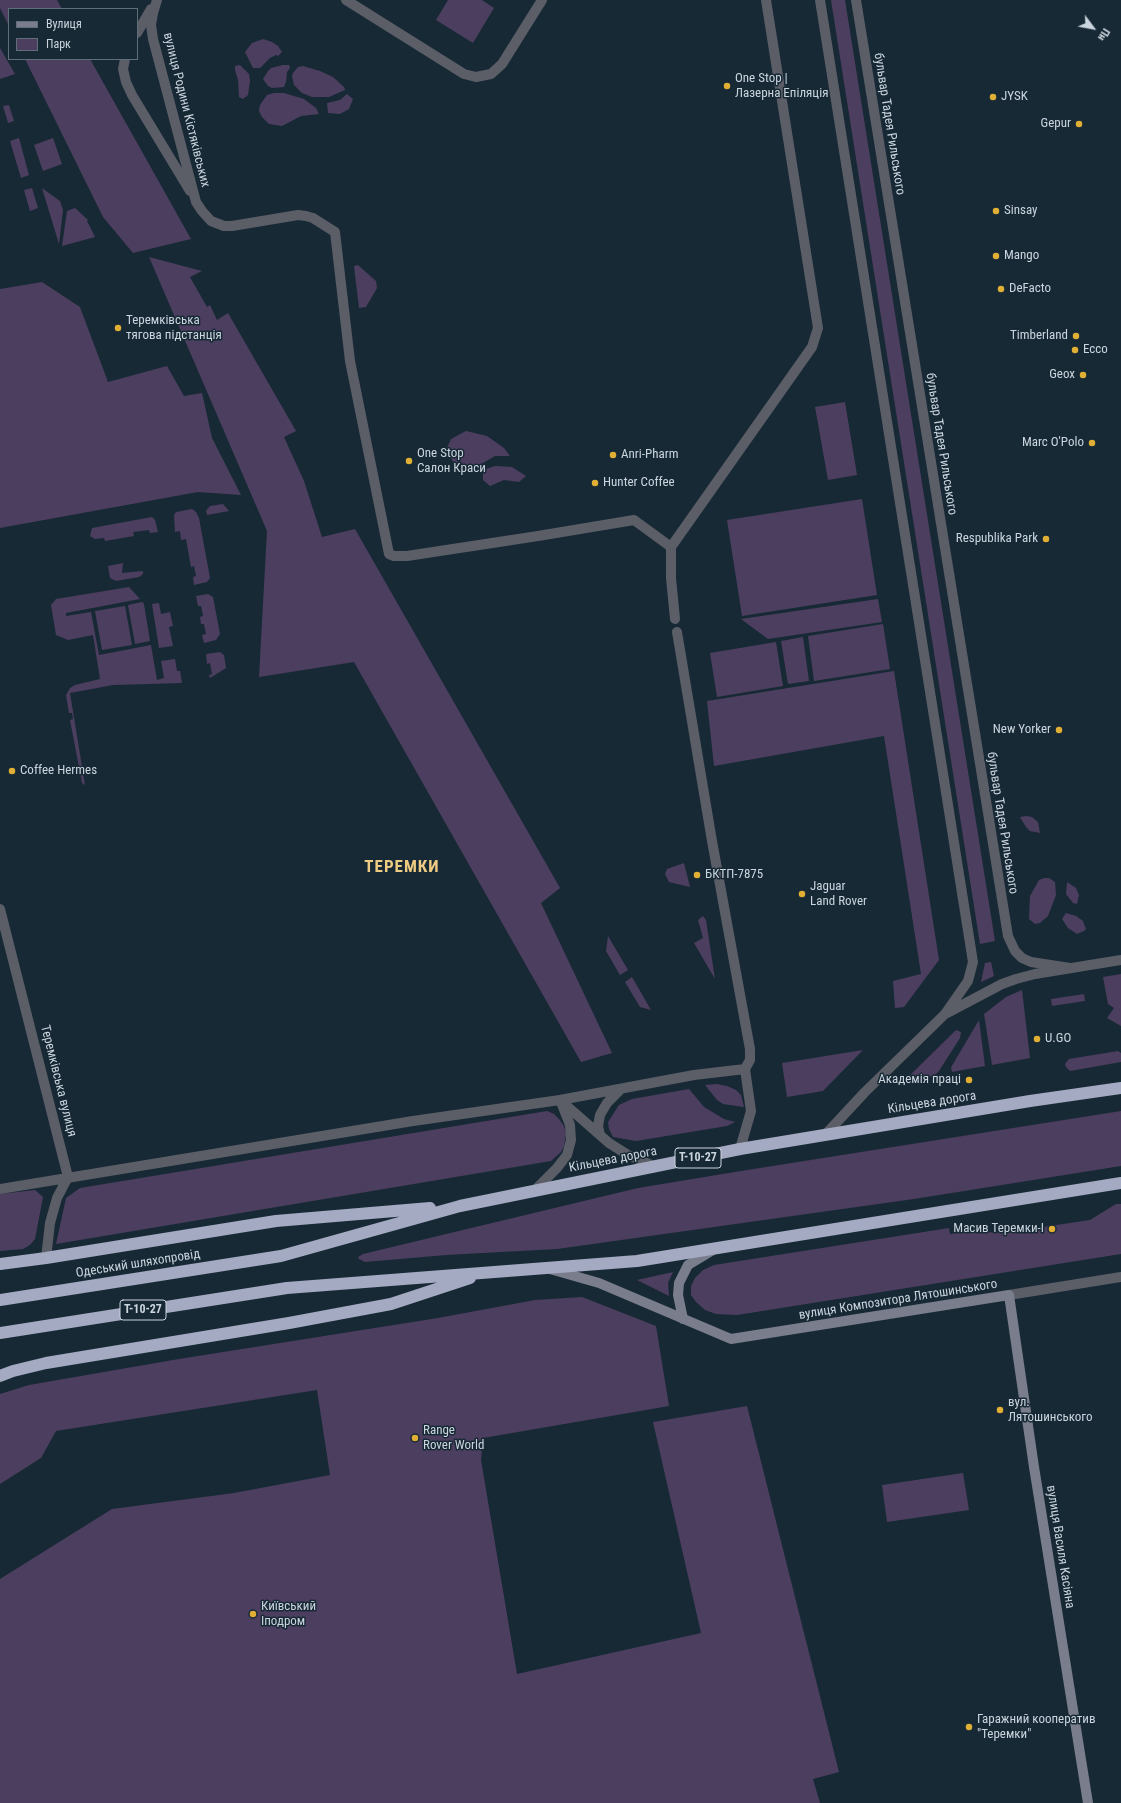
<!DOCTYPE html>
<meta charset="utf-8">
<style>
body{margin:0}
#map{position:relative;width:1121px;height:1803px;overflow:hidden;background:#182936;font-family:"Roboto Condensed",sans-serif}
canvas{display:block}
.legend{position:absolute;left:8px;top:8px;width:130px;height:52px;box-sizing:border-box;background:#182936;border:1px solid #5f6e79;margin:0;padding:5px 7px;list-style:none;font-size:12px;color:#cad5de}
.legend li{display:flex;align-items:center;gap:8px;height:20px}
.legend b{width:20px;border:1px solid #5f6e79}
.north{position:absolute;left:1073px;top:8px;width:40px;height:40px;-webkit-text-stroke:3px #182936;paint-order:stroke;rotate:122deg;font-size:11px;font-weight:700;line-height:16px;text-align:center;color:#cad5de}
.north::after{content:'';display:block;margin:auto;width:14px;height:18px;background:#cad5de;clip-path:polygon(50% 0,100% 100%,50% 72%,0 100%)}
</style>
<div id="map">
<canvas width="1121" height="1803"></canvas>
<ul class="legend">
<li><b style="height:5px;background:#797d8c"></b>Вулиця</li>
<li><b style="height:11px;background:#4c3e5f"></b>Парк</li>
</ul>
<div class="north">Пн</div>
</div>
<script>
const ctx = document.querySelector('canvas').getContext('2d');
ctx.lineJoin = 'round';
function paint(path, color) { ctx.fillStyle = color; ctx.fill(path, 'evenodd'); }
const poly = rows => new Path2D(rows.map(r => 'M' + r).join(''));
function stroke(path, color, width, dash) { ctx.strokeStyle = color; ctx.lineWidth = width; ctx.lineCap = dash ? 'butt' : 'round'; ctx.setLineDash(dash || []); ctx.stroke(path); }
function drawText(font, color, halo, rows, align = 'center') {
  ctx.font = font + ' "Roboto Condensed",sans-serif'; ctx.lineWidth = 3; ctx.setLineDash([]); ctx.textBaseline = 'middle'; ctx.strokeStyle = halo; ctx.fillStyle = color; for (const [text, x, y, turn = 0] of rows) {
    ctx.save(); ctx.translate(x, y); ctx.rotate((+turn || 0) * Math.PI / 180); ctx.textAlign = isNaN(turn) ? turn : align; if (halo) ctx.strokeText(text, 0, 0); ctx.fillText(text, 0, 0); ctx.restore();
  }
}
const green = poly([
 [0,0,57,0,62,9,9,9,9,26,0,8],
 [448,0,482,0,494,8,473,43,436,20],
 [831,0,845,0,995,941,980,944],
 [263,39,272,42,278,46,282,52,278,56,276,55,270,58,260,68,253,68,245,52,252,43],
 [0,48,15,74,0,79],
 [25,59,90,59,191,239,133,253,103,217],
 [240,65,249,74,250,81,248,95,243,99,239,97,238,80,235,70,235,66],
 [283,65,289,65,290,68,287,72,286,82,284,87,272,88,268,86,263,79,268,71,271,68],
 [303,66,320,71,333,77,344,87,345,90,329,97,312,97,302,93,294,85,292,76,293,73,298,67],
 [274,93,284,93,304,99,316,108,319,114,301,116,282,126,269,124,262,117,259,111,260,105,267,95],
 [347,94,353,99,349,109,340,114,328,113,327,103,340,100],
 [9,105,14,121,8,123,3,106],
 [19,138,29,175,21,178,10,141],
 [53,138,62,164,43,171,34,145],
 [32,188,38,208,30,211,24,190],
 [42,188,60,201,63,210,59,244],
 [75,208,88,220,87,221,95,237,62,246,67,211],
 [149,257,202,271,190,277,207,307,210,305,217,320,228,313,296,431,284,437,304,481,322,537,355,529,560,888,541,903,612,1053,581,1062,354,662,259,677,267,531],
 [358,265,376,281,377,288,366,307,359,308,354,266],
 [42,282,80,307,108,382,167,366,184,396,202,393,212,438,241,495,198,492,0,528,0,289],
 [845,402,857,475,828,480,815,407],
 [466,431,487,436,504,448,510,456,495,456,469,471,455,465,446,450,451,439],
 [495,466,512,467,526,476,519,482,504,480,490,486,483,480,483,470],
 [862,499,877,595,742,616,727,520],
 [223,504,229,511,207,515,206,511,210,506],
 [192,509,196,512,199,518,210,578,207,582,194,585,193,577,196,576,194,566,191,567,186,539,181,540,180,531,175,532,174,515,176,512],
 [152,517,155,520,158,532,150,533,149,530,133,532,134,536,105,541,104,538,95,539,90,536,92,528],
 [123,563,122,573,143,571,143,574,139,577,116,581,110,578,108,566],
 [129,587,140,599,66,613,66,616,91,612,99,655,151,645,157,680,164,678,161,661,175,659,177,671,180,671,182,683,113,685,70,693,85,785,82,783,70,720,73,719,72,713,69,713,66,695,70,688,75,685,100,679,93,635,68,640,56,635,51,605,56,599],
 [208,594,213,597,220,634,216,640,204,643,202,635,206,634,204,624,201,624,200,617,203,616,201,606,198,606,196,596],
 [878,599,882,622,768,639,741,619],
 [142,602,144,604,150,641,135,644,128,605],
 [159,603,161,614,170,612,173,626,169,627,173,646,159,648,152,604],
 [125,606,132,645,102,650,95,611],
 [883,624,890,669,814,681,808,636],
 [803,637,809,681,788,684,781,641],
 [776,642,783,686,717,697,710,653],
 [220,652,224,655,226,668,210,678,209,675,212,674,210,663,207,664,206,654],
 [894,671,939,960,904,1007,895,1008,893,981,921,974,884,736,714,766,707,701],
 [1026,816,1032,817,1038,822,1040,833,1030,831,1026,827,1020,817],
 [684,863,690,887,669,882,665,874,667,869],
 [1044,878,1049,878,1055,882,1056,895,1048,916,1040,923,1035,924,1029,919,1030,896,1039,880],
 [1067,882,1076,888,1079,895,1077,904,1073,903,1066,894],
 [1066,913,1076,916,1083,921,1086,929,1084,931,1077,934,1068,928,1062,919],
 [703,916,706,920,715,979,694,943,703,938,698,920],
 [608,936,628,970,620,975,606,951],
 [991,962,994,976,981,982,985,963],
 [1121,974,1121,1026,1107,1018,1114,1008,1108,1004,1103,977],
 [632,977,651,1010,640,1007,625,982],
 [1022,990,1030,1058,992,1065,984,1014,1006,997],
 [1084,994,1085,1001,1052,1006,1051,999],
 [979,1020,985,1066,952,1072,951,1068,953,1064],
 [956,1030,961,1032,960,1038,939,1071,935,1075,899,1086],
 [863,1050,823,1091,787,1097,782,1063],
 [1118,1051,1121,1053,1121,1062,1070,1071,1066,1067,1065,1064,1069,1059],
 [717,1084,727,1086,736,1090,741,1095,744,1107,723,1104,717,1100,705,1085],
 [689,1089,704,1107,724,1119,735,1122,727,1126,636,1141,613,1137,609,1129,608,1122,619,1105,632,1099],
 [547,1111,554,1114,559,1119,564,1126,566,1134,564,1146,561,1152,551,1161,56,1244,66,1198,80,1188],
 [1121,1111,1121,1166,914,1199,557,1249,446,1255,365,1262,359,1259,358,1257,363,1254,638,1188,741,1171],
 [35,1190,43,1197,35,1239,30,1245,23,1249,0,1251,0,1194],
 [1116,1204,1121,1204,1121,1254,737,1315,716,1314,705,1310,696,1302,691,1295,691,1286,695,1278,703,1270,714,1265,949,1228,950,1234,969,1231,1003,1233,1090,1220],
 [673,1272,668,1283,669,1296,637,1280],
 [582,1297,656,1326,669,1406,483,1438,481,1460,517,1674,701,1633,653,1422,747,1406,839,1772,813,1779,820,1803,0,1803,0,1579,112,1509,234,1493,330,1475,317,1390,56,1431,41,1458,0,1484,0,1394,29,1385,179,1359,438,1318,535,1300],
 [963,1473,969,1510,887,1522,882,1485]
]);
const street = poly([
 [157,0,153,13,151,25,153,39,196,202,202,211,211,221,224,226,232,226,298,215,306,216,313,218,335,232,350,361,389,554,394,556,407,556,538,536,634,520,671,547,671,578,675,619],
 [346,0,464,74,476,77,491,74,502,64,542,0],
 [820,0,973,962,968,981,945,1014,865,1092,825,1135],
 [856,0,1008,936,1015,951,1022,958,1031,962,1070,968],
 [137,33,151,9],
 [125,59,123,69,126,82,132,95,190,191],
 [671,547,812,347,818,328,766,0],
 [677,632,712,841,750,1049,750,1060,745,1069,751,1111,740,1149],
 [0,909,68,1177,57,1198,50,1223,46,1258],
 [947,1013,1002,984,1016,979,1035,974,1121,960],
 [560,1100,609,1143,628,1155,654,1166],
 [600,1135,598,1126,600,1115,607,1103,620,1090],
 [0,1189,413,1121,560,1100,694,1075,745,1069],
 [534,1191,557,1168,567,1155,571,1140,570,1125,561,1102],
 [1009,1295,1121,1277]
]);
const secondary = poly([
 [550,1269,599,1283,731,1339,1009,1295,1034,1467,1088,1803],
 [683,1319,678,1295,679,1283,688,1265,713,1250]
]);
const highway = poly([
 [0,1264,46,1258,276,1221,430,1208],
 [0,1300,281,1256,460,1206,740,1149,1030,1101,1121,1088],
 [0,1333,287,1288,637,1261,1121,1183],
 [0,1376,13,1371,46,1363,289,1323,391,1304,470,1278]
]);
const markers = [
 [727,86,4,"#e1af34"],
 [993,97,4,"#e1af34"],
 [1079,124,4,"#e1af34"],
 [996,211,4,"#e1af34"],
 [996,256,4,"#e1af34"],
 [1001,289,4,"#e1af34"],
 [118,328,4,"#e1af34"],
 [1076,336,4,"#e1af34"],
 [1075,350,4,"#e1af34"],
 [1083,375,4,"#e1af34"],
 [1092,443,4,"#e1af34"],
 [613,455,4,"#e1af34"],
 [409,461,4,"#e1af34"],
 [595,483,4,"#e1af34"],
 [1046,539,4,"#e1af34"],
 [1059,730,4,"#e1af34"],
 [12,771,4,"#e1af34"],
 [697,875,4,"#e1af34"],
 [802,894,4,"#e1af34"],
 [1037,1039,4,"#e1af34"],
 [969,1080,4,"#e1af34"],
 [1052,1229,4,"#e1af34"],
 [1000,1410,4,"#e1af34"],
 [415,1438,4,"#e1af34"],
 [253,1614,4,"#e1af34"],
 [969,1727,4,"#e1af34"]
];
const shields = [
 [698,1158,46],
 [143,1310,46]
];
const shieldNames = [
 ["Т-10-27",698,1158],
 ["Т-10-27",143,1310]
];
const poiNames = [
 ["One Stop |",735,79],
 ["Лазерна Епіляція",735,94],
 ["JYSK",1001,97],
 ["Gepur",1071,124,"right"],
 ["Sinsay",1004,211],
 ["Mango",1004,256],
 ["DeFacto",1009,289],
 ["Теремківська",126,321],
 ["тягова підстанція",126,336],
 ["Timberland",1068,336,"right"],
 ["Ecco",1083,350],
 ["Geox",1075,375,"right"],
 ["Marc O'Polo",1084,443,"right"],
 ["One Stop",417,454],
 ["Салон Краси",417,469],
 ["Anri-Pharm",621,455],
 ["Hunter Coffee",603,483],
 ["Respublika Park",1038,539,"right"],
 ["New Yorker",1051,730,"right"],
 ["Coffee Hermes",20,771],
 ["БКТП-7875",705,875],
 ["Jaguar",810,887],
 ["Land Rover",810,902],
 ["U.GO",1045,1039],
 ["Академія праці",961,1080,"right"],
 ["Масив Теремки-I",1044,1229,"right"],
 ["вул.",1008,1403],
 ["Лятошинського",1008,1418],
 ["Range",423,1431],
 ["Rover World",423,1446],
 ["Київський",261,1607],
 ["Іподром",261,1622],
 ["Гаражний кооператив",977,1720],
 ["\"Теремки\"",977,1735]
];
const streetNames = [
 ["вулиця Родини Кістяківських",186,110,76],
 ["бульвар Тадея Рильського",889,124,81],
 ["бульвар Тадея Рильського",941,444,81],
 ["бульвар Тадея Рильського",1002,823,81],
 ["Теремківська вулиця",58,1081,76],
 ["Кільцева дорога",932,1103,-9],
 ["Кільцева дорога",613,1160,-11],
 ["Одеський шляхопровід",138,1264,-9],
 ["вулиця Композитора Лятошинського",898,1300,-9],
 ["вулиця Василя Касіяна",1060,1547,81]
];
const districtNames = [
 ["ТЕРЕМКИ",402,868]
];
paint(green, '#4c3e5f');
stroke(street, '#5b5e67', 10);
stroke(secondary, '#797d8c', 10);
stroke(highway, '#a3aac1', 12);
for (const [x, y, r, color] of markers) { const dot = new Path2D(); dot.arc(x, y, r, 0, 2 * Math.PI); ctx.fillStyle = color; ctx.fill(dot); stroke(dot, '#182936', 1.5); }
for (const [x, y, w] of shields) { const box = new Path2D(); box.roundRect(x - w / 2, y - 10, w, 20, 3); ctx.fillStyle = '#182936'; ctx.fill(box); stroke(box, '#cad5de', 1); }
drawText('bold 12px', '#cad5de', null, shieldNames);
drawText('13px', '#cad5de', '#182936', poiNames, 'left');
drawText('13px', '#cad5de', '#182936', streetNames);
ctx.letterSpacing = '1px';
drawText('bold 17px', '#eecb82', '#182936', districtNames);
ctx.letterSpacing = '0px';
</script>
